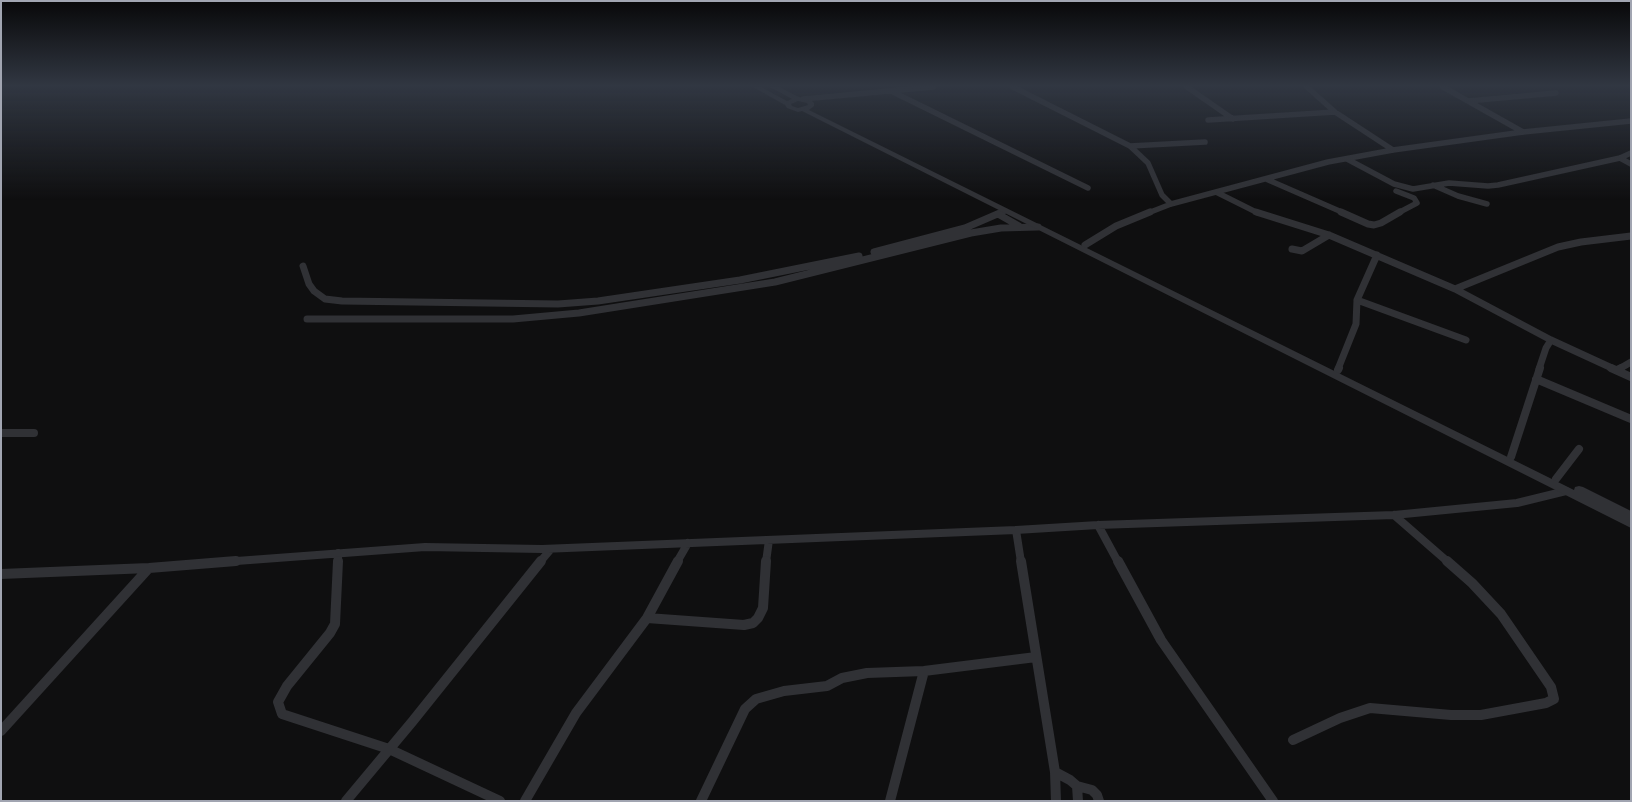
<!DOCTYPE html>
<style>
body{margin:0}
#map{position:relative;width:1632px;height:802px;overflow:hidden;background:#0f0f10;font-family:"Public Sans",sans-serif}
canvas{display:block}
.frame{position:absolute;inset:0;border:2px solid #a1a5b1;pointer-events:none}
</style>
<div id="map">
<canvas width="1632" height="802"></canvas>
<div class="frame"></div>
</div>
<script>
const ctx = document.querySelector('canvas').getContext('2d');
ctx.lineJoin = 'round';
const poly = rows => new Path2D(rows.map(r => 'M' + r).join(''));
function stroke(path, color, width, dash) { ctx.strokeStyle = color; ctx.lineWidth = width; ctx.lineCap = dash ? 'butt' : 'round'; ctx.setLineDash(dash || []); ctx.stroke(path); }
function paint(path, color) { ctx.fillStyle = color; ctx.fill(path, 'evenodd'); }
const minorFar3 = poly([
 [1013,87,1130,146,1148,163,1162,195,1171,204],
 [1187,87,1233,119],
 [1307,87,1335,112,1393,150],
 [1443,87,1523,132],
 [893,92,1088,188],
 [803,99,933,87],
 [1468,101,1556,93],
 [1208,120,1335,112],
 [1130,146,1205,142],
 [1620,158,1631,164],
 [1347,159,1394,184,1413,189,1449,183,1488,186,1498,185,1620,158,1631,153],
 [1266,179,1344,213],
 [1433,185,1458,196,1487,204],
 [1396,191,1414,198,1417,203,1398,213],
 [1216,192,1258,213],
 [1000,213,1005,211],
 [1148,213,1171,204,1328,162,1393,150,1523,132,1631,121]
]);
const minorFar2 = poly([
 [1256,212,1329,235,1455,289,1551,340,1614,369],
 [1341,212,1368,224,1374,225,1381,223,1400,212],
 [998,214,1019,226],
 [1085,245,1116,226,1150,212],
 [1292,249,1302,251,1329,235],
 [874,252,965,228,1002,212],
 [303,266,309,284,314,291,325,299,342,301,558,304,598,301,740,280,859,256],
 [1455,289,1558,247,1581,242,1631,236],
 [1357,300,1466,340],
 [307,319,513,319,579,313,775,282,971,233,1001,228,1038,227],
 [1338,369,1356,324,1357,300,1377,255],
 [1539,369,1546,348,1551,340],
 [1619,369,1631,362]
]);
const minorFar1 = poly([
 [1611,368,1631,377],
 [1338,370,1339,368],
 [1617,370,1621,368],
 [1536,379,1631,419],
 [1,433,34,433],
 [1511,457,1540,368],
 [1556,479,1579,449],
 [1394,515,1448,562],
 [1098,525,1118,562],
 [1016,530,1021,562],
 [223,562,425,547,542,549,1016,530,1098,525,1394,515,1517,503,1566,491],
 [338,562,338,553],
 [540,562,551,549],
 [677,562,688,543],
 [766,562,769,540]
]);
const minor = poly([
 [338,561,335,624,330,633,287,686,278,702,282,714,389,749,500,801],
 [1021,561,1055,772,1056,801],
 [1118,561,1161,640,1273,801],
 [1,574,149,568,236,561],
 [647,618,744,625,753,623,758,618,763,608,766,561],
 [1,731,149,568],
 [1293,740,1340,718,1370,708,1451,715,1481,715,1546,703,1554,699,1551,687,1501,614,1472,583,1447,561],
 [1055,772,1070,780,1077,786,1092,790,1097,795,1099,801],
 [1077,786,1078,801],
 [346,801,412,722,541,561],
 [525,801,576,713,647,618,678,561],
 [701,801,745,709,756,699,784,691,827,686,842,678,867,673,924,671,1036,657],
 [890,801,924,671]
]);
const tertiary = poly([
 [753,87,761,87,787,101,792,99,770,87,779,87,799,97,811,100,814,103,814,106,809,110,1574,490,1575,487,1579,486,1583,487,1631,511,1631,528,802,111,798,112,787,108,785,105,753,87],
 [798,101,807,103,808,105,798,108,792,106,791,104,798,101]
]);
stroke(minorFar3, '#303135', 5.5);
stroke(minorFar2, '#303135', 7);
stroke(minorFar1, '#303135', 8);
stroke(minor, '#303135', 10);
paint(tertiary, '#303135');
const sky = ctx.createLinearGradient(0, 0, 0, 200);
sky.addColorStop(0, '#080809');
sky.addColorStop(0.43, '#313742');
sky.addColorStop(1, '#31374200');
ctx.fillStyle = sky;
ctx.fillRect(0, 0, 1632, 200);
</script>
